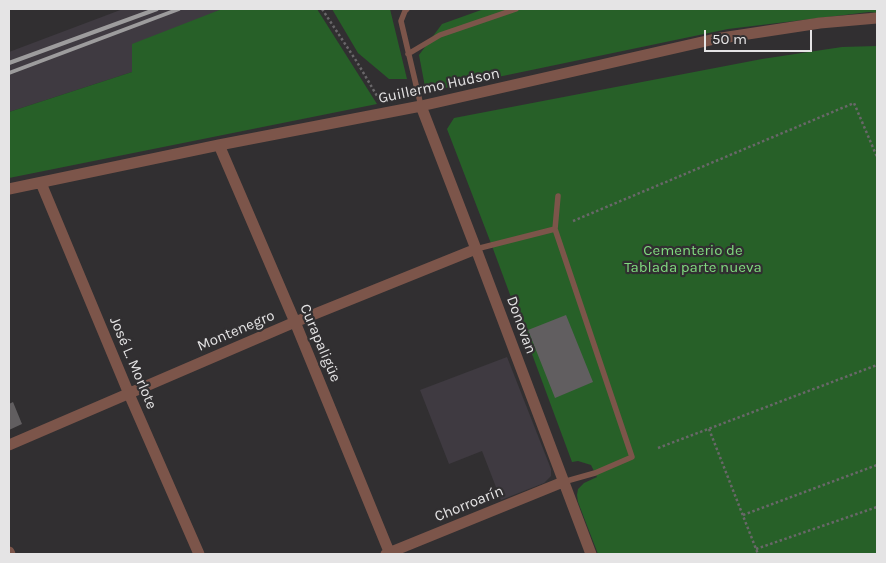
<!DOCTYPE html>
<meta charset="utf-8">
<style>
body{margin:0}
#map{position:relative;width:886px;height:563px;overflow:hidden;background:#312f31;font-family:Karla,sans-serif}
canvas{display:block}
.frame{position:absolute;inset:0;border:10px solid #e5e4e5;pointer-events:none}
.scale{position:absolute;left:704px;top:30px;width:108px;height:22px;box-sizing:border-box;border:2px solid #e5e4e5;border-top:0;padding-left:6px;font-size:15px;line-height:18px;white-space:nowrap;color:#e5e4e5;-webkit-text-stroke:4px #312f31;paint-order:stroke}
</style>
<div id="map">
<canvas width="886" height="563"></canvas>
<div class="frame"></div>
<div class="scale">50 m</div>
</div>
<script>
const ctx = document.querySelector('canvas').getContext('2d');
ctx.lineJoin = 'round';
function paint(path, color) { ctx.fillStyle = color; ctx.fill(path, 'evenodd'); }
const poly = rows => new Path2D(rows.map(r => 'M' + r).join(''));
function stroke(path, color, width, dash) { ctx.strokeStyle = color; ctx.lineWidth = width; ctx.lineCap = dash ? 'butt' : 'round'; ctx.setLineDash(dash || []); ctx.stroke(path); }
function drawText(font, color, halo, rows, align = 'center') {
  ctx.font = font + ' Karla,sans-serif'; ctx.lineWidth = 4.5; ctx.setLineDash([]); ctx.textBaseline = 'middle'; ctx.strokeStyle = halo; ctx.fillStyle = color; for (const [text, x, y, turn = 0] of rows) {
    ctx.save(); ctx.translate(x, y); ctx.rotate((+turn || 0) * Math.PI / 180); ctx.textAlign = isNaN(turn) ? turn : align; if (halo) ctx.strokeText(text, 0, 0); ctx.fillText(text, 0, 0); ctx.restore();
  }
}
const built = poly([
 [123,9,222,9,216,12,132,72,9,112,9,52],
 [507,357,551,469,551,476,544,483,501,500,482,451,449,464,420,390]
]);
const green = poly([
 [222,9,317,9,377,104,9,178,9,112,132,72,132,44],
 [332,9,390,9,407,79,389,79,358,53],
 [484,9,877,9,877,13,869,12,728,29,426,92,419,55,442,24],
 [877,46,877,554,598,554,578,502,577,495,578,489,584,483,597,477,591,465,578,461,572,462,492,246,447,129,454,118,762,59,842,47]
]);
const building = poly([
 [566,315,593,382,555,398,528,330],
 [13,402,22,424,9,430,9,404]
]);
const path = poly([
 [322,9,357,62,380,101],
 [573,221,854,103,877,157],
 [709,429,758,554],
 [658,448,877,365],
 [743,515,877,465],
 [756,549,877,507]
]);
const service = poly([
 [407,9,405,11,401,21,421,106],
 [408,54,440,35,516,9],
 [558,196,555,229,632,457,595,473,563,482],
 [476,249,555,229]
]);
const minor = poly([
 [421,106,476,249,591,554],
 [219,145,295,322,390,554],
 [41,183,129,394,199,554],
 [9,189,219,145,421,106,715,39,820,23,877,18],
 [9,445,295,322,476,249],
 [9,552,10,554],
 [386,554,563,482]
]);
const rail = poly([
 [9,63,157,9],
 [9,73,179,9]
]);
const streetNames = [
 ["Guillermo Hudson",439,86,-12],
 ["Donovan",521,325,70],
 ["Montenegro",236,331,-23],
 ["Curapaligüe",320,343,67],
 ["José L. Morlote",133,363,67],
 ["Chorroarín",469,504,-22]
];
const parkNames = [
 ["Cementerio de",693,251],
 ["Tablada parte nueva",693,268]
];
paint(built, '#3f3a41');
paint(green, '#276028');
paint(building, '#615e60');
stroke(path, '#696769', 2.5, [2.5, 2.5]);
stroke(service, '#7c554a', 5.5);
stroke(minor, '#7c554a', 11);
stroke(rail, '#9d9c9d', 4);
drawText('15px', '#e5e4e5', '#312f31', streetNames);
drawText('15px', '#80da7f', '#312f31', parkNames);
</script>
